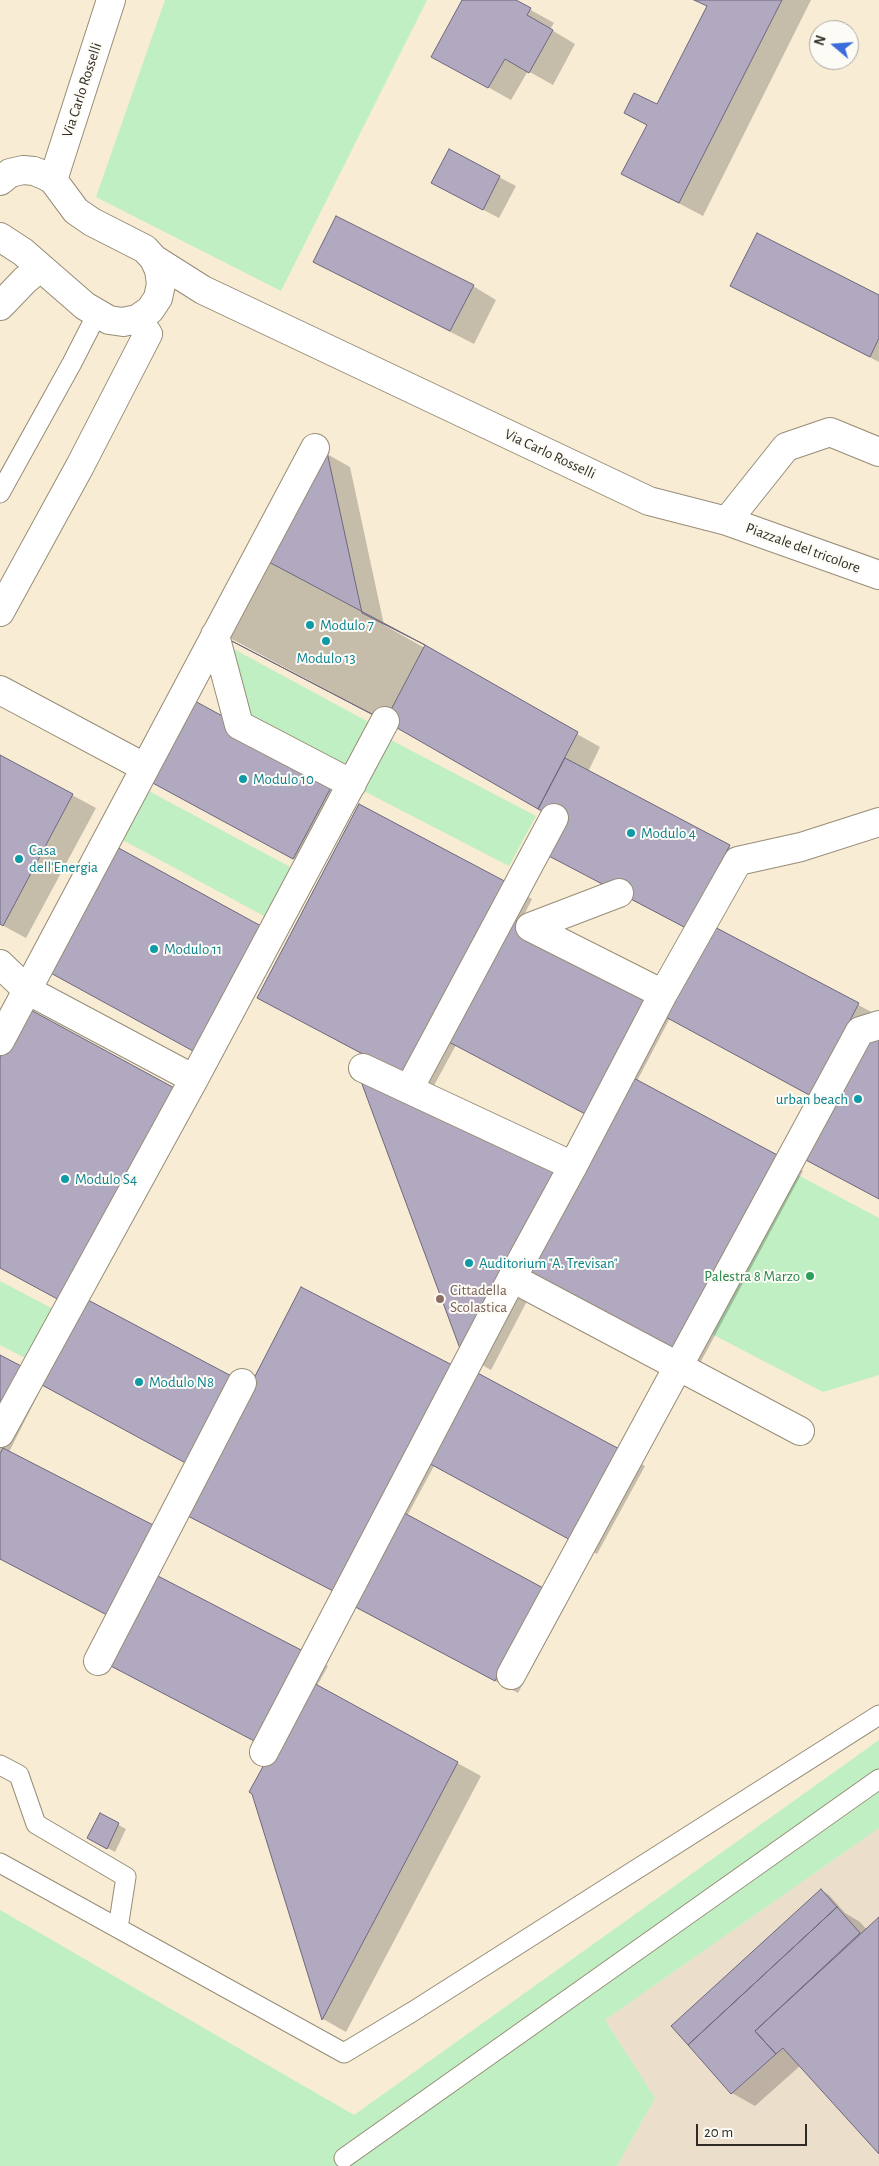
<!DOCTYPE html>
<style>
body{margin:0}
#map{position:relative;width:879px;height:2166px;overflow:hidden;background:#f8ecd5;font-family:"Alegreya Sans",sans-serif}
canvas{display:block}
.north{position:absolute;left:809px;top:20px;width:50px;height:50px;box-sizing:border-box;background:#fdfbf6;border:1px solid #aba8a2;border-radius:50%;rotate:288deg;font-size:14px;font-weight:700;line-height:20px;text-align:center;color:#312c23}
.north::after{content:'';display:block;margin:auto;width:18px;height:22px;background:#3c6cdc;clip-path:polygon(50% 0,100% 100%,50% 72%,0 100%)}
.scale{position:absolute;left:696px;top:2124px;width:111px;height:22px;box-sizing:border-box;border:2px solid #312c23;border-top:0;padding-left:6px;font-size:15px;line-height:18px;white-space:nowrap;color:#312c23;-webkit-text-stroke:4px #fdfbf6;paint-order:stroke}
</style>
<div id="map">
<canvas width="879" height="2166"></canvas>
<div class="north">N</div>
<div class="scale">20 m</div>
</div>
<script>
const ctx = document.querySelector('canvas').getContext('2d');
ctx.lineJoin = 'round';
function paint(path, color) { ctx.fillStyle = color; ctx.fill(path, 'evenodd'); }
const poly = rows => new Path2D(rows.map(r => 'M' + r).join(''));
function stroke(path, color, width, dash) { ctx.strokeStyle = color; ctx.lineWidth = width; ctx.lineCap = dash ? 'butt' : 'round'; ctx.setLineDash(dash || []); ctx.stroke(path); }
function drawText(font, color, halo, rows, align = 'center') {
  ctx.font = font + ' "Alegreya Sans",sans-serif'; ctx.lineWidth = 4; ctx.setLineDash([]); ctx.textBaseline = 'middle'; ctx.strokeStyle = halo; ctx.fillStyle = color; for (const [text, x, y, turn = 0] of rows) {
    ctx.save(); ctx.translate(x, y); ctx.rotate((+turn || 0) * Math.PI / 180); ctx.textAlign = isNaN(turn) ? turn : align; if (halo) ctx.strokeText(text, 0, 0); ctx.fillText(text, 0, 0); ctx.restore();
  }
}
const commercial = poly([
 [879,1828,879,2166,617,2166,655,2098,605,2020]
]);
const green = poly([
 [165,0,427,0,281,291,96,197],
 [228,646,374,725,350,773,247,720],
 [389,739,536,816,509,866,362,790],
 [145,789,292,868,266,917,119,838],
 [796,1174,879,1218,879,1375,823,1392,710,1333],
 [0,1281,55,1310,29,1360,0,1345],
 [879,1740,879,1828,605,2020,655,2098,617,2166,0,2166,0,1910,354,2115]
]);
const shadow = poly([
 [463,0,513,0,554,23,550,29,575,44,553,85,528,71,511,100,454,68],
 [696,0,811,0,703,216,623,174,648,126,625,113,658,106,708,7],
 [449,151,516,186,499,218,449,192],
 [314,262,473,286,496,300,474,344],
 [732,286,879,297,879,362,755,299],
 [327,454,350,467,384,625,600,747,588,772,752,859,715,929,879,1016,879,1199,833,1108,670,1018,637,1081,803,1171,698,1367,538,1280,491,1370,463,1354,558,1172,603,1123,456,1045,431,1091,259,998,509,886,532,899,520,923,653,993,704,938,569,866,563,821,409,734,228,637],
 [0,756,96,808,26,938,0,924],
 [336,779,316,871,174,794],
 [0,1356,23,1368,236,1381,622,1453,645,1466,597,1554,434,1466,407,1516,567,1603,518,1693,370,1615,348,1599,185,1514,206,1473,43,1385,9,1452,177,1540,158,1577,328,1666,317,1686,481,1776,346,2032,323,2019,253,1793,273,1750,109,1664,128,1626,0,1559],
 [100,1815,126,1829,115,1852,88,1838],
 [821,1890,829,1895,845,1913,860,1922,867,1930,879,1919,879,2152,801,2065,755,2106,732,2093,689,2044]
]);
const building = poly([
 [462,0,516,0,531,8,527,15,553,30,529,73,505,59,488,88,431,57,462,0],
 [694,0,782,0,679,203,621,174,647,125,624,113,634,93,657,104,707,6,694,0],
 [449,149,500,176,483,210,431,183,449,149],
 [336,216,474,285,450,331,313,262,336,216],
 [757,233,879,295,879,338,870,357,730,286,757,233],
 [327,452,362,613,425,645,578,732,538,809,385,721,226,638,327,452],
 [267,561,425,645,385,721,226,638,267,561],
 [193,700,336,778,293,859,149,781,193,700],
 [0,755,73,794,3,926,0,924,0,755],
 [565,758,730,845,686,928,545,854,562,821,538,809,565,758],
 [359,804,510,884,408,1078,257,998,359,804],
 [115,846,261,926,193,1051,47,971,115,846],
 [512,918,653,992,589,1116,447,1041,512,918],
 [709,924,859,1003,811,1096,662,1015,709,924],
 [27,1008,178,1090,63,1302,0,1268,0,1058,27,1008],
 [879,1036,879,1199,804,1159,870,1039,879,1036],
 [628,1075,781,1157,675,1354,522,1272,628,1075],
 [359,1076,559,1171,462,1354,359,1076],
 [301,1287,456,1367,337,1593,184,1514,301,1287],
 [88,1300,237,1379,191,1466,42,1385,88,1300],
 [0,1355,23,1367,0,1411,0,1355],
 [472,1370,623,1451,574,1542,423,1460,472,1370],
 [3,1448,155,1526,107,1615,0,1559,0,1454,3,1448],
 [397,1509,545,1589,495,1681,346,1602,397,1509],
 [154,1574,305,1652,258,1743,107,1664,154,1574],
 [310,1681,458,1762,322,2020,252,1794,249,1792,310,1681],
 [100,1813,119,1823,107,1849,87,1838,100,1813],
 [821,1889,837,1907,688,2045,671,2026,821,1889],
 [837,1907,860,1933,755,2031,776,2054,731,2094,688,2045,837,1907],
 [879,1917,879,2154,783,2048,776,2054,755,2031,879,1917]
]);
const service = poly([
 [0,493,72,363,97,314],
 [0,1765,19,1775,36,1824,126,1877,118,1928],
 [0,1863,344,2053,412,2012,879,1715],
 [344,2158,879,1779]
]);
const pedestrian = poly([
 [0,612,80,466,148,334,137,319],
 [215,635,239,725,352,784],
 [0,690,144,767],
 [619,893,530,927,663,994],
 [0,964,27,990,194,1079],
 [0,1041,315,448],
 [363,1068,573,1166,512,1278,800,1431],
 [409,1089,554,818],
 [573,1166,663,994,738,861,801,847,879,822],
 [0,1433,194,1079,385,721],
 [98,1661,242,1383],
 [511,1675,860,1031,879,1025],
 [264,1752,512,1278]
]);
const minor = poly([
 [53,180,111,0],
 [0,181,10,173,23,170,34,171,46,176,53,180,76,211,92,222,145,249,154,259,203,290,649,501,727,521,879,575],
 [0,237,23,252,85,306,109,320,123,322,137,319,150,310,158,298,161,284,159,270,154,259],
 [0,306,25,280,40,268],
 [727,521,786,447,830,432,879,452]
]);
const markers = [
 [310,625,5,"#0f9aa8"],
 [326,641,5,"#0f9aa8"],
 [243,779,5,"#0f9aa8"],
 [631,833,5,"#0f9aa8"],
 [19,859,5,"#0f9aa8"],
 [154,949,5,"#0f9aa8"],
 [858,1099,5,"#0f9aa8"],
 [65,1179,5,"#0f9aa8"],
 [469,1263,5,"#0f9aa8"],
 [810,1276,5,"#2e9e5b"],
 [440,1299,5,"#8d6e63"],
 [139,1382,5,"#0f9aa8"]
];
const streetNames = [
 ["Via Carlo Rosselli",82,90,-72],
 ["Via Carlo Rosselli",550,454,25],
 ["Piazzale del tricolore",803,548,20]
];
const cultureNames = [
 ["Modulo 7",320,625],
 ["Modulo 13",326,658,"center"],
 ["Modulo 10",253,779],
 ["Modulo 4",641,833],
 ["Casa",29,850],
 ["dell'Energia",29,867],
 ["Modulo 11",164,949],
 ["urban beach",848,1099,"right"],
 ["Modulo S4",75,1179],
 ["Auditorium \"A. Trevisan\"",479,1263],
 ["Modulo N8",149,1382]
];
const leisureNames = [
 ["Palestra 8 Marzo",800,1276]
];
const educationNames = [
 ["Cittadella",450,1290],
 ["Scolastica",450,1307]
];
paint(commercial, '#ebdecb');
paint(green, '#bfefc2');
paint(shadow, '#0003');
paint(building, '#b1a9c0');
stroke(building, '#6e677c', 1);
stroke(service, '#978d77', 21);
stroke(pedestrian, '#978d77', 30);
stroke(minor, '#978d77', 30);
stroke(service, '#fff', 19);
stroke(pedestrian, '#fff', 28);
stroke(minor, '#fff', 28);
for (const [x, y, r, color] of markers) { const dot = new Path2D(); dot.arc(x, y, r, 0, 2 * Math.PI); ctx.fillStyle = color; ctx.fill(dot); stroke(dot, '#fdfbf6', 2); }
drawText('15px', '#312c23', '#fdfbf6', streetNames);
drawText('15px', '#0d838f', '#fdfbf6', cultureNames, 'left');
drawText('15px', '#27864d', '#fdfbf6', leisureNames, 'right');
drawText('15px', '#785e54', '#fdfbf6', educationNames, 'left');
</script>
